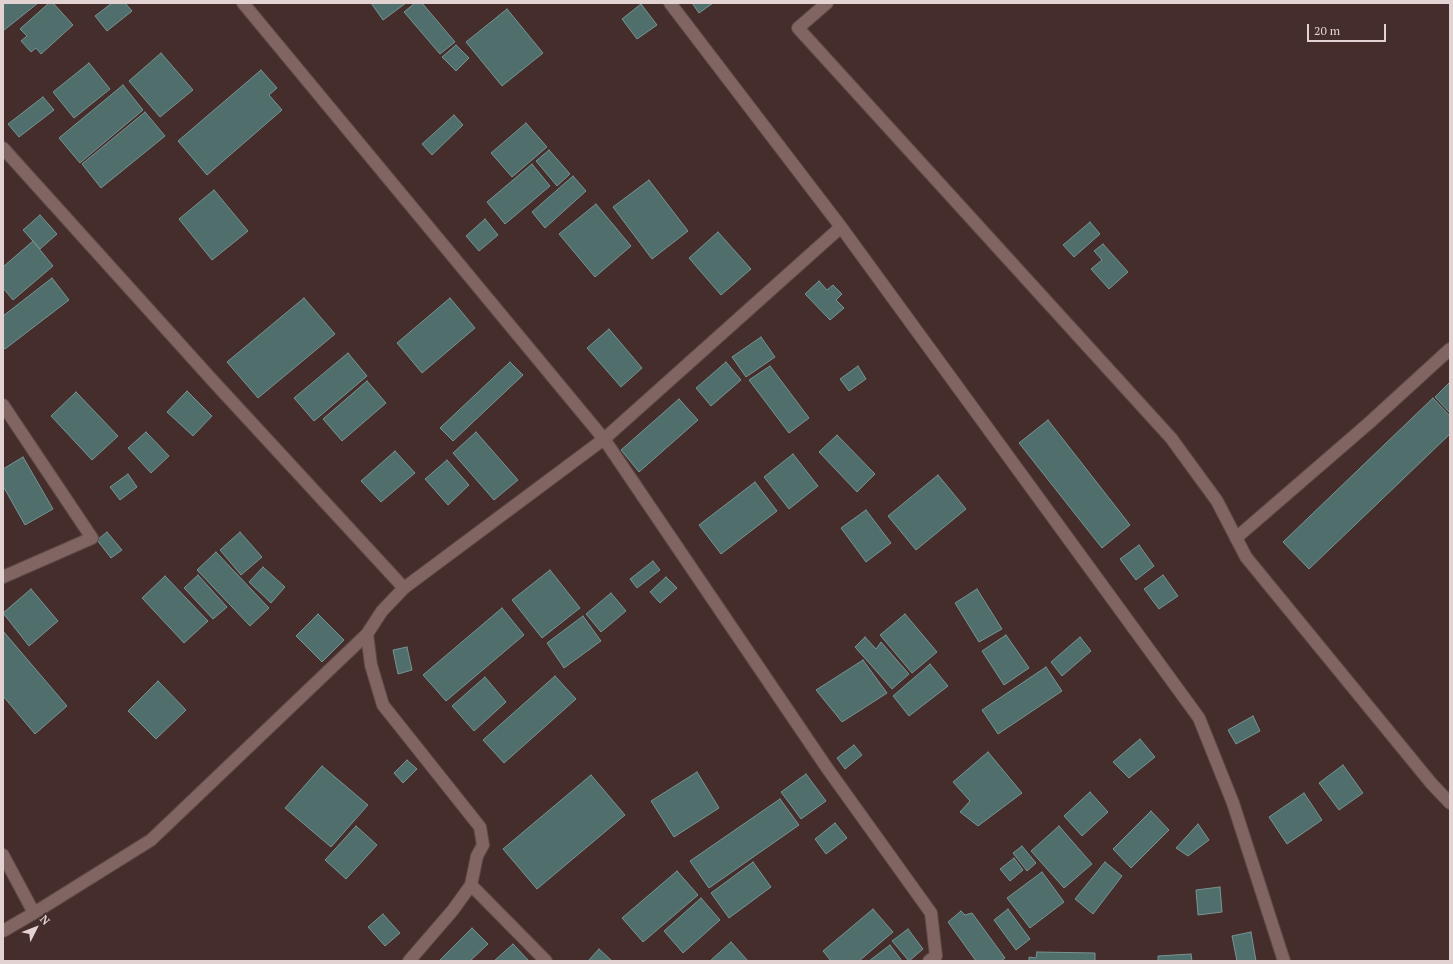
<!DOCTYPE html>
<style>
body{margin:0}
#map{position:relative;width:1453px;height:964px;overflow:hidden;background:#452d2c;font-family:"PT Serif",serif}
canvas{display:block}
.frame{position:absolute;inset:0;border:4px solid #e2d2d1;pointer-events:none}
.north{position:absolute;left:16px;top:908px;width:40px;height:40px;-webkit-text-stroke:3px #452d2c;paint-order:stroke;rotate:48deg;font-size:11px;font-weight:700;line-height:16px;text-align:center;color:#e2d2d1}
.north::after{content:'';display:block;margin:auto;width:14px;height:18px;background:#e2d2d1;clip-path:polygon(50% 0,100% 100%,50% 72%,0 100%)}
.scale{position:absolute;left:1307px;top:24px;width:79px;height:18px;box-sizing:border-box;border:2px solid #e2d2d1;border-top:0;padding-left:5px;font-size:12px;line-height:14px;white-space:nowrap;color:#e2d2d1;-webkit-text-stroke:3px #452d2c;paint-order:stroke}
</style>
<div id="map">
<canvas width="1453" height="964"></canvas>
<div class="frame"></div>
<div class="north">N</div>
<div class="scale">20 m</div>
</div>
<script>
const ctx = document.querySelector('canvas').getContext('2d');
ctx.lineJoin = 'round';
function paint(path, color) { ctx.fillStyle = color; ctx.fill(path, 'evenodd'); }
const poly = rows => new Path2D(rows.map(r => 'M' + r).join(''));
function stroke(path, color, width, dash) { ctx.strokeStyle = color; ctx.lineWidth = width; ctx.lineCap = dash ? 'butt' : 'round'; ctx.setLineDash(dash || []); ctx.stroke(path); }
const building = poly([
 [3,3,38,3,3,31,3,3],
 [49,3,53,3,73,25,41,54,36,48,31,52,21,41,27,36,20,29,49,3],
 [112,3,125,3,132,11,107,31,95,16,112,3],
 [371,3,406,3,383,20,371,3],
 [415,3,422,3,455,42,440,54,404,12,415,3],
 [692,3,713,3,699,13,692,3],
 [641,4,657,25,637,39,622,19,641,4],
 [507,9,543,53,502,86,466,42,507,9],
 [456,45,469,58,456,71,442,57,456,45],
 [161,53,193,90,160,117,129,81,161,53],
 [89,63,110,89,74,118,53,92,89,63],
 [261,70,277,88,269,95,282,110,207,175,178,141,261,70],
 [123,85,143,110,80,163,59,138,123,85],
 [43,97,54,110,19,137,8,124,43,97],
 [145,112,165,136,101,188,82,164,145,112],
 [454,115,463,125,432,155,422,144,454,115],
 [526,123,547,147,512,177,491,153,526,123],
 [549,150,570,174,557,186,536,161,549,150],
 [532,164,550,186,505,224,487,202,532,164],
 [573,176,586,191,545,228,532,212,573,176],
 [649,180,688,231,652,259,613,207,649,180],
 [214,190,248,231,212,260,179,219,214,190],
 [596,204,631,246,595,277,559,234,596,204],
 [40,215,57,234,40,249,23,230,40,215],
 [485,219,498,235,479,251,466,236,485,219],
 [1090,222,1100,234,1074,257,1063,245,1090,222],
 [718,232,751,269,721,295,689,258,718,232],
 [33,241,53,266,13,300,3,288,3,267,33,241],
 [1103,244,1128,272,1109,289,1091,269,1102,260,1094,251,1103,244],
 [52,278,69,300,5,349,3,347,3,316,52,278],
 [819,281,827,290,833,285,842,294,836,300,844,308,830,320,805,294,819,281],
 [304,298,335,334,258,398,227,362,304,298],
 [450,298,475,328,422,373,397,343,450,298],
 [609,329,642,368,621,387,587,348,609,329],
 [761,337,775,357,746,377,732,357,761,337],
 [348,353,367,376,314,421,294,398,348,353],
 [510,362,523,375,453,441,440,428,510,362],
 [726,362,741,380,711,406,696,388,726,362],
 [770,366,809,418,789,433,749,380,770,366],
 [858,366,866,379,849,391,840,379,858,366],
 [367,381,386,403,342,441,323,419,367,381],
 [1450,382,1450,413,1435,397,1450,382],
 [187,391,212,416,193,436,167,412,187,391],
 [76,392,118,436,92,460,51,416,76,392],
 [1433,398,1450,416,1450,434,1309,569,1283,542,1433,398],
 [679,399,698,420,639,472,621,450,679,399],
 [1048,420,1130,525,1102,548,1019,443,1048,420],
 [146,432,169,456,151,473,128,448,146,432],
 [476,432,518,480,494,500,453,453,476,432],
 [837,435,875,474,857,492,819,452,837,435],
 [395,451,415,473,381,502,361,481,395,451],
 [793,454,818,486,789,509,764,477,793,454],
 [23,457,53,509,25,525,3,486,3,469,23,457],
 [447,460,469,485,448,505,425,479,447,460],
 [128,474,137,487,120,500,110,487,128,474],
 [938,475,966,509,916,550,888,516,938,475],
 [755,482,777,511,721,554,699,525,755,482],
 [866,510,891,543,866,562,841,528,866,510],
 [107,532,122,550,111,558,97,540,107,532],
 [240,532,262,557,241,575,220,550,240,532],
 [1139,545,1154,566,1136,580,1120,559,1139,545],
 [216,552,269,608,250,626,197,570,216,552],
 [653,561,660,570,637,588,630,579,653,561],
 [263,567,285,587,271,603,249,582,263,567],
 [550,570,580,608,542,638,512,600,550,570],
 [198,575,227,607,213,619,184,588,198,575],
 [1163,575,1178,596,1159,609,1144,589,1163,575],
 [165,576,208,621,184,643,142,598,165,576],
 [666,577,677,588,660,603,650,592,666,577],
 [31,589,58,621,29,646,3,613,31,589],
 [977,589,1002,629,979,642,955,603,977,589],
 [611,593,626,611,601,632,586,614,611,593],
 [502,608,524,635,446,701,423,675,502,608],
 [318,614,344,640,322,662,296,636,318,614],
 [905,614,937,652,912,673,880,635,905,614],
 [583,616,601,641,564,668,547,643,583,616],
 [3,631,67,706,35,734,3,696,3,631],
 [1006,635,1029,668,1004,685,982,651,1006,635],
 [865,637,876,649,881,642,909,674,892,689,855,647,865,637],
 [1080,637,1091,651,1062,676,1051,662,1080,637],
 [407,647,412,670,398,674,393,650,407,647],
 [863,660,887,693,842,722,816,690,863,660],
 [930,664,948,686,909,716,893,696,930,664],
 [1046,667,1062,691,998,734,982,710,1046,667],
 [555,676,576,699,504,763,483,740,555,676],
 [485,677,506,702,474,731,452,706,485,677],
 [158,681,186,710,156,739,128,711,158,681],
 [1253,716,1260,731,1236,744,1228,730,1253,716],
 [1140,739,1155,757,1129,778,1113,762,1140,739],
 [854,745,862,755,845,769,837,758,854,745],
 [988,752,1022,793,978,826,960,812,970,801,953,782,988,752],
 [407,760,417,769,403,783,394,773,407,760],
 [1343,765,1363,793,1339,810,1319,783,1343,765],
 [322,766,368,805,331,847,285,808,322,766],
 [697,772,719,808,674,837,651,801,697,772],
 [806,774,826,801,801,819,781,792,806,774],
 [591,775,625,815,537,889,503,849,591,775],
 [1090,792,1108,812,1082,836,1064,816,1090,792],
 [1304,793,1322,820,1287,844,1269,817,1304,793],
 [780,799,799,825,709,888,690,861,780,799],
 [1151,811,1169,830,1131,868,1113,849,1151,811],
 [835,823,847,838,826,854,815,839,835,823],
 [1198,824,1209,840,1188,856,1176,848,1198,824],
 [356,826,377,845,346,879,325,860,356,826],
 [1059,826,1092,864,1064,888,1031,851,1059,826],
 [1022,846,1036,863,1027,871,1013,853,1022,846],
 [1014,858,1023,870,1010,881,1000,869,1014,858],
 [753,862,771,887,729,918,711,893,753,862],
 [1105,862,1122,876,1093,914,1075,899,1105,862],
 [677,871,698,895,643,942,622,918,677,871],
 [1042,872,1064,902,1030,928,1007,898,1042,872],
 [1220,887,1222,912,1198,915,1196,890,1220,887],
 [701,898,720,920,683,953,664,931,701,898],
 [873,909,893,932,859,961,831,961,823,951,873,909],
 [1008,909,1030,939,1016,950,994,920,1008,909],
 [961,911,965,915,972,913,1005,958,1001,961,976,961,948,922,961,911],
 [383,914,400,933,385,946,368,927,383,914],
 [472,928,488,944,470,961,439,961,472,928],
 [908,929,923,949,909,961,892,941,908,929],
 [1251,932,1256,961,1237,961,1232,936,1251,932],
 [731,942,748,961,710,961,731,942],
 [513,944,529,961,494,961,513,944],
 [890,945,902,961,869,961,890,945],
 [599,949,612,961,588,961,599,949],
 [1037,952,1095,953,1095,961,1029,961,1029,957,1036,958,1037,952],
 [1191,954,1192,961,1158,961,1158,956,1191,954]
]);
const service = poly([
 [1236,538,1369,423,1450,349]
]);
const minor = poly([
 [243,3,604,439,827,768,931,913,936,956,929,961],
 [670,3,841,227,1199,718,1233,803,1284,961],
 [827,3,798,28,1171,438,1217,501,1246,557,1431,783,1450,803],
 [3,148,214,382,404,588],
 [3,405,92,538,3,577],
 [3,855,34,913,3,931],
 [471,885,477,856,483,845,480,827,383,705,371,665,367,634,382,611,404,588,604,439,841,227],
 [34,913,151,840,367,634],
 [409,961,453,910,471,885,546,961]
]);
paint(building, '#506e6c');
stroke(building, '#769592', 1);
stroke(service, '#5e4a49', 14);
stroke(minor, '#5e4a49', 14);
stroke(service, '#806563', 12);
stroke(minor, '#806563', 12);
</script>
